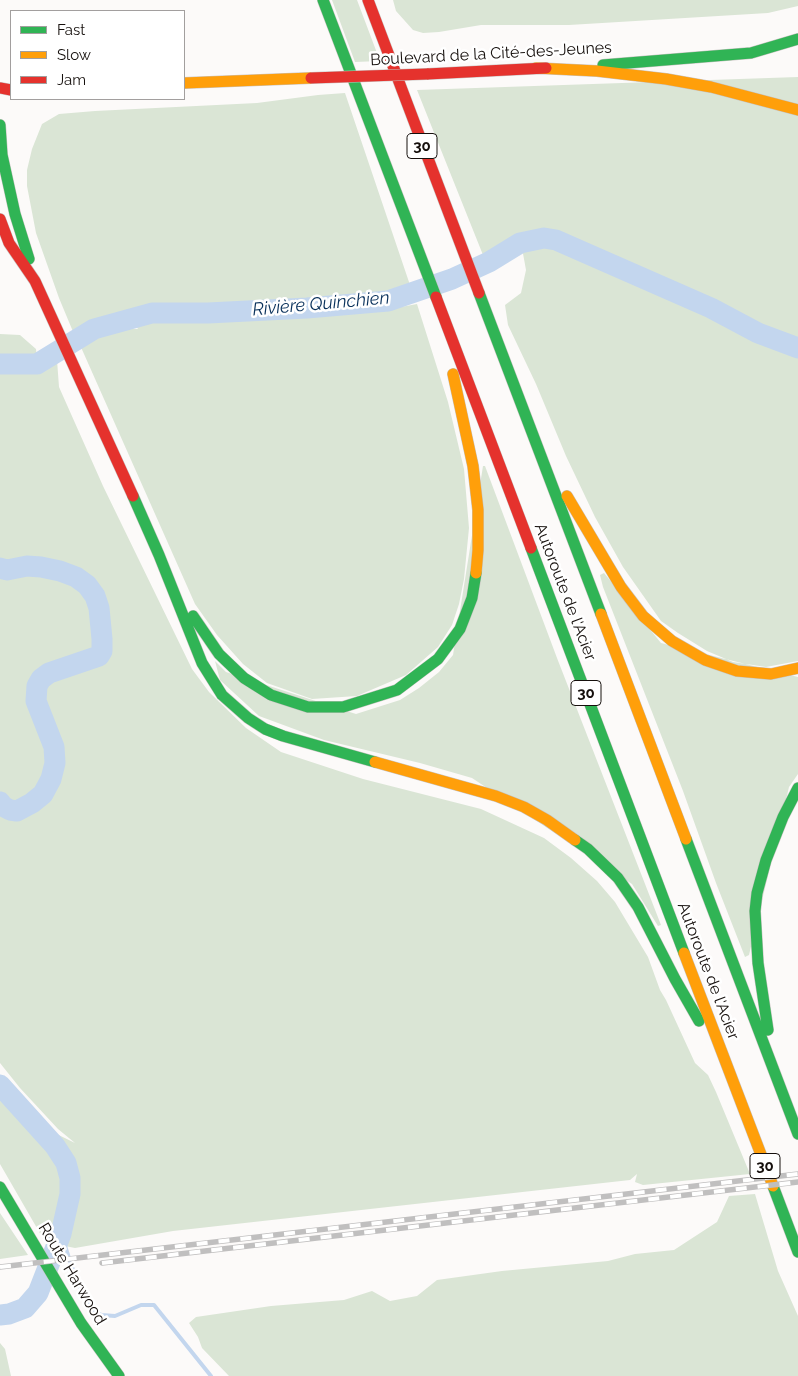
<!DOCTYPE html>
<meta charset="utf-8">
<style>
body{margin:0}
#map{position:relative;width:798px;height:1376px;overflow:hidden;background:#fcfaf9;font-family:Raleway,sans-serif}
canvas{display:block}
.legend{position:absolute;left:10px;top:10px;width:175px;height:90px;box-sizing:border-box;background:#fff;border:1px solid #a29f9e;margin:0;padding:6px 9px;list-style:none;font-size:15px;color:#16100d}
.legend li{display:flex;align-items:center;gap:10px;height:25px}
.legend b{width:25px;border:1px solid #a29f9e}
</style>
<div id="map">
<canvas width="798" height="1376"></canvas>
<ul class="legend">
<li><b style="height:6px;background:#30b455"></b>Fast</li>
<li><b style="height:6px;background:#ff9f0a"></b>Slow</li>
<li><b style="height:6px;background:#e5322d"></b>Jam</li>
</ul>
</div>
<script>
const ctx = document.querySelector('canvas').getContext('2d');
ctx.lineJoin = 'round';
function paint(path, color) { ctx.fillStyle = color; ctx.fill(path, 'evenodd'); }
const poly = rows => new Path2D(rows.map(r => 'M' + r).join(''));
function stroke(path, color, width, dash) { ctx.strokeStyle = color; ctx.lineWidth = width; ctx.lineCap = dash ? 'butt' : 'round'; ctx.setLineDash(dash || []); ctx.stroke(path); }
function drawText(font, color, halo, rows, align = 'center') {
  ctx.font = font + ' Raleway,sans-serif'; ctx.lineWidth = 5; ctx.setLineDash([]); ctx.textBaseline = 'middle'; ctx.strokeStyle = halo; ctx.fillStyle = color; for (const [text, x, y, turn = 0] of rows) {
    ctx.save(); ctx.translate(x, y); ctx.rotate((+turn || 0) * Math.PI / 180); ctx.textAlign = isNaN(turn) ? turn : align; if (halo) ctx.strokeText(text, 0, 0); ctx.fillText(text, 0, 0); ctx.restore();
  }
}
const green = poly([
 [332,0,357,0,380,61,355,62],
 [393,0,798,0,798,6,768,13,569,25,481,25,439,32,423,33,413,30,396,11],
 [798,77,798,661,766,667,733,662,707,651,678,633,661,621,623,567,595,517,566,456,536,384,508,325,505,305,521,293,526,270,520,237,499,248,485,260,417,90],
 [345,93,410,285,392,293,349,298,340,315,379,311,417,304,448,402,464,469,469,528,464,579,459,604,452,625,438,647,406,675,357,696,312,699,267,683,243,664,217,635,195,604,80,345,99,331,117,328,138,329,128,315,116,317,74,334,59,298,36,233,27,186,27,170,32,149,42,124,59,114,95,111,257,103,318,95],
 [0,334,20,335,36,349,38,370,57,360,59,387,103,486,192,669,209,692,246,728,281,752,363,779,481,809,544,838,571,858,597,881,615,902,648,957,660,990,666,1000,695,1063,708,1075,716,1092,750,1174,643,1185,635,1182,637,1174,630,1180,173,1231,75,1248,45,1242,0,1164,0,1095,24,1118,75,1143,58,1129,20,1088,0,1063],
 [483,466,485,466,557,658,661,925,658,926,632,884,472,778,420,763,324,740,259,716,220,680,215,661,226,672,356,714,400,700,419,688,439,672,453,655],
 [604,573,661,643,798,677,798,774,789,787,749,955,745,957,716,883,683,791,603,587,600,575],
 [755,1194,778,1271,798,1316,798,1376,229,1376,202,1348,198,1337,189,1323,196,1317,271,1306,344,1300,372,1291,390,1301,417,1296,437,1280,502,1271,608,1261,635,1254,674,1250,717,1222,729,1196],
 [0,1213,28,1255,0,1259],
 [0,1343,5,1349,11,1376,0,1376]
]);
const stream = poly([
 [61,1234,76,1279,88,1303,95,1311,101,1315,115,1316,141,1305,154,1305,211,1376]
]);
const river = poly([
 [0,364,37,364,94,329,152,313,208,313,307,308,388,301,452,279,489,262,520,243,544,238,556,240,581,251,711,308,758,333,798,348],
 [0,568,7,570,27,566,41,567,60,571,76,577,87,585,95,596,99,608,102,639,102,651,99,656,49,673,41,679,37,686,36,701,54,747,55,763,51,779,43,794,32,803,17,811,10,810,3,806,0,802],
 [0,1085,55,1146,66,1163,70,1178,70,1194,61,1234,38,1293,25,1308,9,1314,0,1315]
]);
const fast = poly([
 [323,0,436,297],
 [603,65,751,53,798,39],
 [0,125,2,155,15,214,29,259],
 [479,293,601,614],
 [133,496,159,555,202,663,222,695,248,718,265,729,283,736,375,762],
 [531,548,684,953],
 [193,616,219,654,244,678,271,695,308,707,343,707,397,690,438,659,460,629,472,598,476,573],
 [686,839,798,1134],
 [575,840,588,849,618,878,638,907,675,979,699,1021],
 [768,1030,758,963,755,911,757,893,766,860,783,817,798,788],
 [773,1186,798,1252],
 [0,1187,81,1323,119,1376]
]);
const slow = poly([
 [536,68,597,71,666,79,711,87,798,110],
 [184,83,311,78],
 [453,374,473,466,478,510,478,550,476,573],
 [567,496,621,587,643,616,672,641,705,660,737,671,771,674,798,668],
 [601,614,686,839],
 [375,762,496,796,524,807,547,820,575,840],
 [684,953,773,1186]
]);
const jam = poly([
 [368,0,479,293],
 [427,74,546,68],
 [0,88,11,90],
 [0,219,9,243,35,281,133,496],
 [436,297,531,548]
]);
const rail = poly([
 [102,1263,798,1182],
 [0,1267,798,1174]
]);
const jamBridge = poly([
 [311,78,427,74]
]);
const shields = [
 [422,146,30],
 [586,693,30],
 [765,1166,30]
];
const shieldNames = [
 ["30",422,146],
 ["30",586,693],
 ["30",765,1166]
];
const streetNames = [
 ["Boulevard de la Cité-des-Jeunes",491,54,-3],
 ["Autoroute de l'Acier",565,592,69],
 ["Autoroute de l'Acier",708,971,69],
 ["Route Harwood",72,1274,59]
];
const waterNames = [
 ["Rivière Quinchien",321,304,-5]
];
paint(green, '#dae5d5');
stroke(stream, '#c3d6ee', 4);
stroke(river, '#c3d6ee', 21);
stroke(fast, '#c7c2c0', 12);
stroke(slow, '#c7c2c0', 12);
stroke(jam, '#c7c2c0', 12);
stroke(fast, '#30b455', 11);
stroke(slow, '#ff9f0a', 11);
stroke(jam, '#e5322d', 11);
stroke(rail, '#c0bfbf', 5.5);
stroke(rail, '#fff', 4, [11]);
stroke(jamBridge, '#c7c2c0', 12, []);
stroke(jamBridge, '#e5322d', 11);
for (const [x, y, w] of shields) { const box = new Path2D(); box.roundRect(x - w / 2, y - 12.5, w, 25, 4); ctx.fillStyle = '#fff'; ctx.fill(box); stroke(box, '#16100d', 1); }
drawText('bold 15px', '#16100d', null, shieldNames);
drawText('16px', '#16100d', '#fff', streetNames);
drawText('italic 18px', '#09315b', '#fff', waterNames);
</script>
